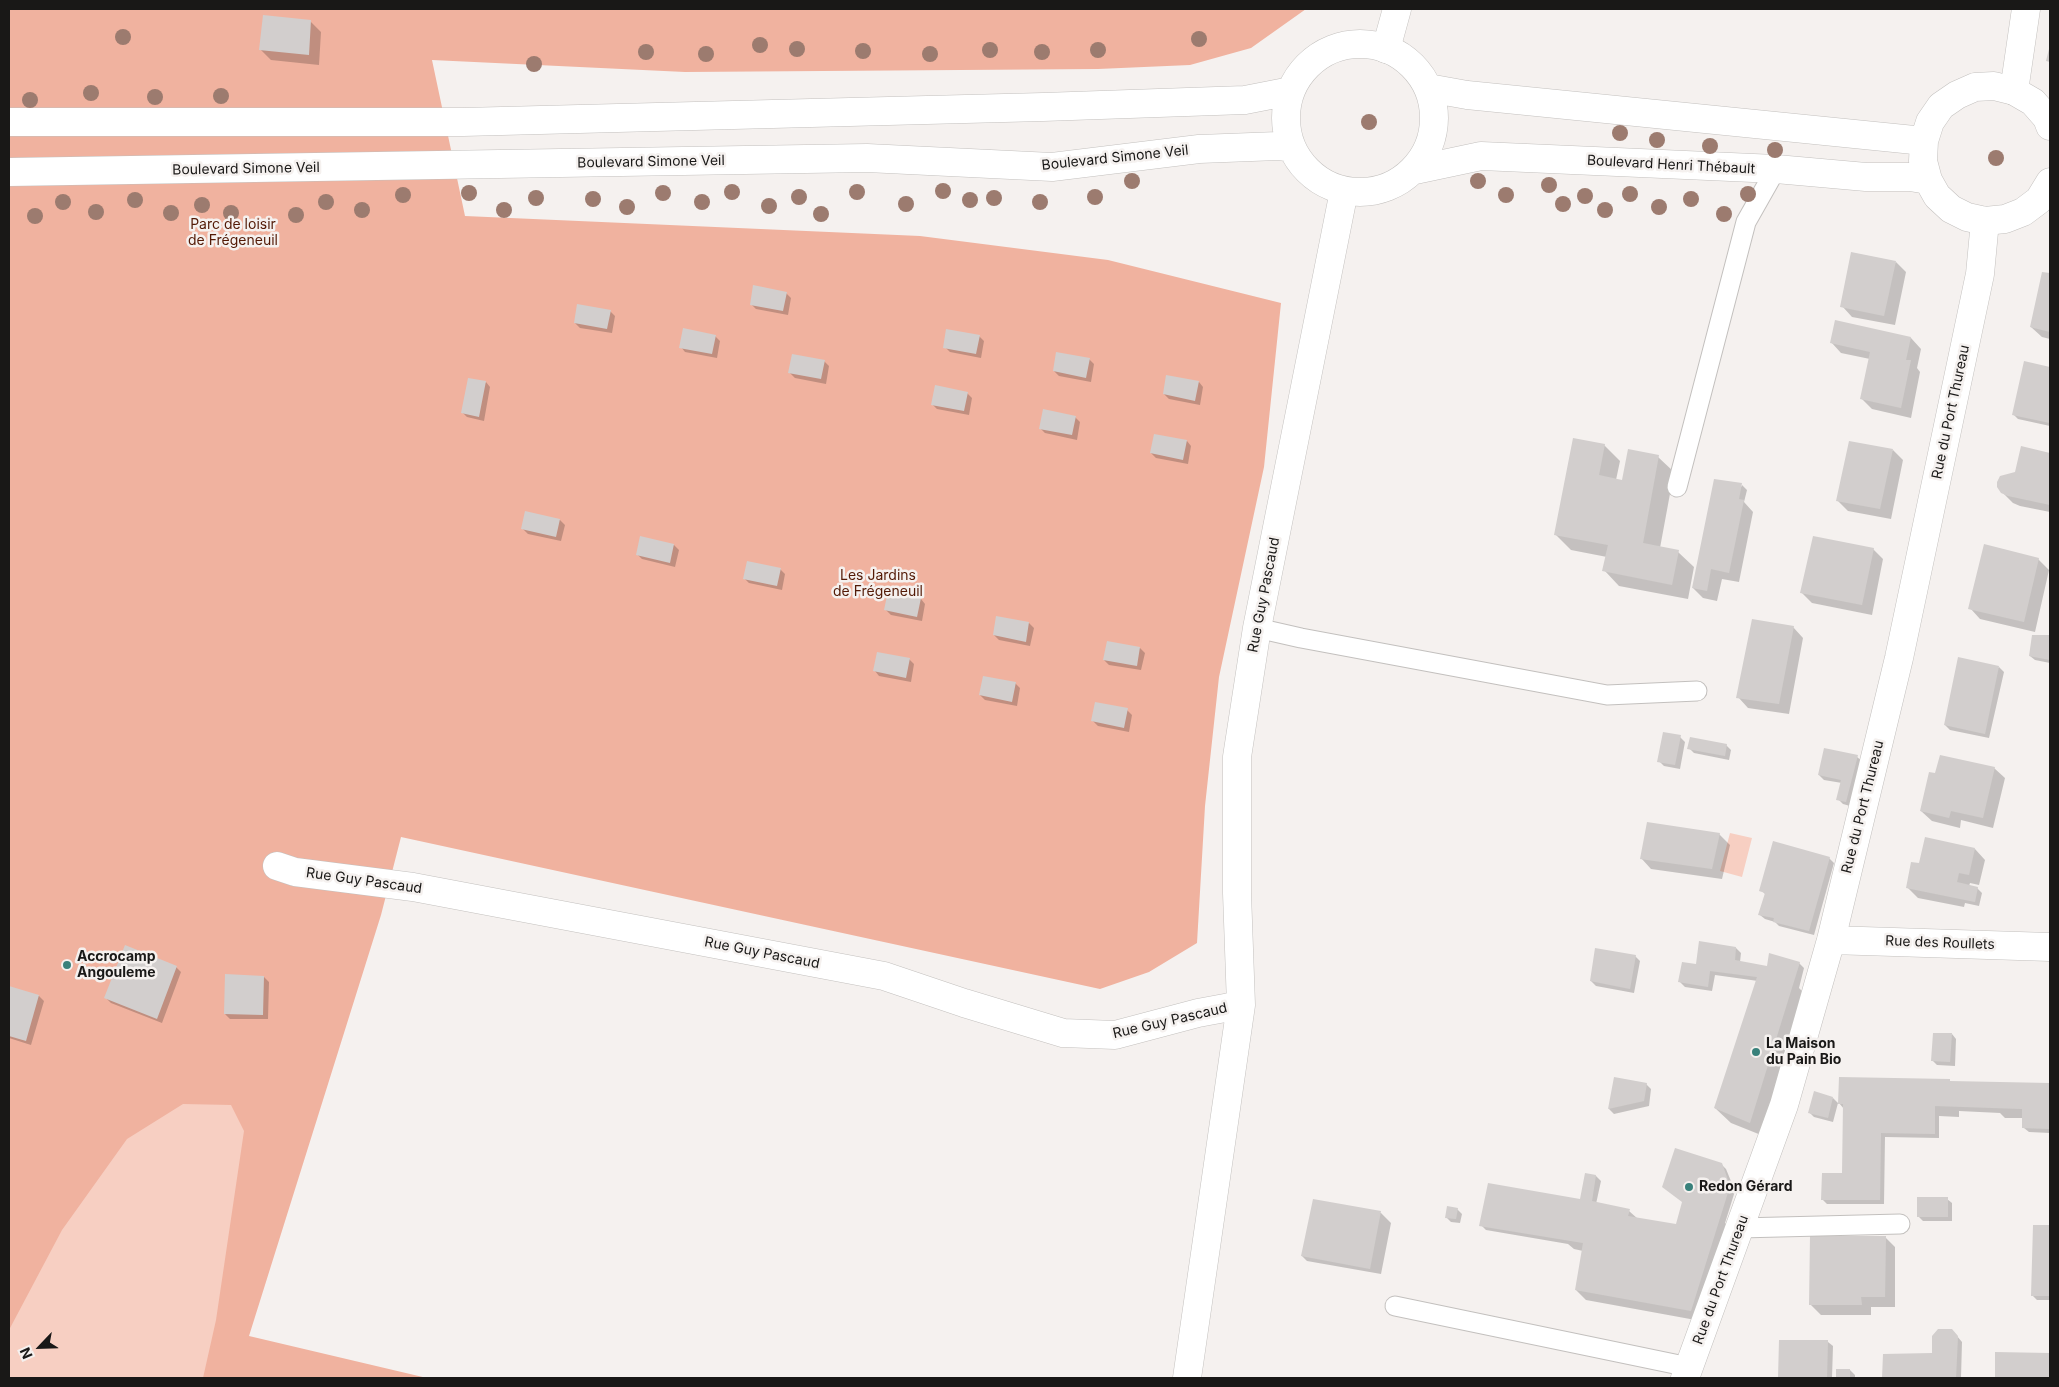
<!DOCTYPE html>
<meta charset="utf-8">
<style>
body{margin:0}
#map{position:relative;width:2059px;height:1387px;overflow:hidden;background:#f5f1ef;font-family:Inter,sans-serif}
canvas{display:block}
.frame{position:absolute;inset:0;border:10px solid #191817;pointer-events:none}
.north{position:absolute;left:15px;top:1322px;width:50px;height:50px;-webkit-text-stroke:4px #f5f1ef;paint-order:stroke;rotate:246deg;font-size:14px;font-weight:700;line-height:20px;text-align:center;color:#191817}
.north::after{content:'';display:block;margin:auto;width:18px;height:22px;background:#191817;clip-path:polygon(50% 0,100% 100%,50% 72%,0 100%)}
</style>
<div id="map">
<canvas width="2059" height="1387"></canvas>
<div class="frame"></div>
<div class="north">N</div>
</div>
<script>
const ctx = document.querySelector('canvas').getContext('2d');
ctx.lineJoin = 'round';
function paint(path, color) { ctx.fillStyle = color; ctx.fill(path, 'evenodd'); }
const poly = rows => new Path2D(rows.map(r => 'M' + r).join(''));
function stroke(path, color, width, dash) { ctx.strokeStyle = color; ctx.lineWidth = width; ctx.lineCap = dash ? 'butt' : 'round'; ctx.setLineDash(dash || []); ctx.stroke(path); }
function drawText(font, color, halo, rows, align = 'center') {
  ctx.font = font + ' Inter,sans-serif'; ctx.lineWidth = 5; ctx.setLineDash([]); ctx.textBaseline = 'middle'; ctx.strokeStyle = halo; ctx.fillStyle = color; for (const [text, x, y, turn = 0] of rows) {
    ctx.save(); ctx.translate(x, y); ctx.rotate((+turn || 0) * Math.PI / 180); ctx.textAlign = isNaN(turn) ? turn : align; if (halo) ctx.strokeText(text, 0, 0); ctx.fillText(text, 0, 0); ctx.restore();
  }
}
const green = poly([
 [9,9,1306,9,1251,48,1190,65,1098,69,685,72,432,60,465,216,920,236,1108,260,1281,303,1264,467,1219,677,1205,806,1197,943,1149,972,1100,989,401,837,381,915,249,1336,427,1378,9,1378]
]);
const water = poly([
 [1730,833,1752,838,1742,877,1720,871],
 [183,1104,231,1105,244,1131,216,1320,203,1378,9,1378,9,1330,62,1230,127,1139]
]);
const shadow = poly([
 [310,21,321,32,319,65,271,60,260,49],
 [1896,262,1906,272,1895,325,1852,317,1842,306],
 [2043,273,2050,275,2050,339,2042,337,2031,327],
 [786,293,791,298,788,315,756,309,751,304],
 [610,311,615,316,612,333,580,328,575,323],
 [715,336,720,341,717,358,685,352,681,347],
 [979,336,984,341,981,358,950,352,945,347],
 [1911,338,1921,349,1917,368,1920,372,1911,418,1872,409,1862,399,1870,359,1841,353,1831,342],
 [1089,359,1094,364,1091,382,1059,376,1054,371],
 [824,361,829,366,826,384,795,378,790,373],
 [2025,362,2050,368,2050,426,2018,419,2013,414],
 [486,382,490,387,484,421,467,417,462,412],
 [1199,382,1203,387,1200,405,1169,399,1164,394],
 [967,393,972,398,969,415,937,409,932,404],
 [1075,417,1080,422,1077,440,1045,433,1040,428],
 [1187,441,1191,446,1188,464,1156,458,1151,453],
 [1604,445,1620,461,1616,480,1623,481,1658,457,1674,472,1660,548,1678,552,1694,567,1688,599,1619,586,1604,570,1607,557,1571,550,1555,534],
 [2022,448,2050,454,2050,512,2020,506,2013,503,2002,492,2016,473],
 [1893,450,1903,460,1891,519,1848,511,1838,501],
 [1742,485,1747,490,1744,502,1753,512,1739,582,1722,579,1717,601,1703,598,1693,588],
 [526,513,560,520,565,525,561,541,528,534,523,529],
 [674,545,679,550,675,567,642,559,637,554],
 [1873,549,1883,559,1872,615,1812,603,1802,593],
 [2038,559,2049,570,2035,632,1980,619,1970,608],
 [780,569,785,574,782,590,749,583,744,578],
 [921,599,925,604,922,621,891,615,886,610],
 [1029,623,1034,628,1030,646,999,640,994,635],
 [1793,627,1803,638,1789,714,1748,708,1738,697],
 [2033,636,2050,636,2050,663,2035,660,2030,656],
 [1140,648,1145,653,1141,670,1109,665,1104,660],
 [909,659,914,664,911,682,879,676,875,671],
 [1999,667,2004,672,1989,738,1950,730,1945,725],
 [1015,683,1020,688,1017,706,985,700,980,695],
 [1127,710,1132,715,1129,732,1098,726,1093,721],
 [1680,737,1685,742,1680,769,1664,766,1659,761],
 [1726,745,1731,750,1729,760,1694,753,1689,748],
 [1857,757,1862,761,1850,806,1843,804,1838,799,1842,783,1824,780,1819,775],
 [1994,768,2005,778,1993,828,1961,820,1960,828,1932,821,1921,811,1936,775],
 [1719,834,1730,845,1722,879,1651,869,1641,858],
 [1975,849,1985,860,1979,885,1970,883,1969,886,1977,888,1982,893,1979,906,1965,903,1964,907,1918,898,1907,887,1920,865],
 [1829,858,1834,863,1814,935,1779,926,1775,922,1765,919,1760,915,1766,895,1761,890],
 [1736,948,1741,953,1740,962,1768,967,1799,963,1804,968,1799,988,1810,999,1766,1137,1731,1123,1715,1108,1758,981,1715,975,1712,991,1685,987,1680,982,1697,965],
 [1635,956,1640,961,1634,993,1596,986,1591,981],
 [176,967,181,972,162,1023,111,1003,106,998],
 [264,977,269,982,268,1019,230,1019,225,1014],
 [9,987,39,996,44,1001,31,1045,9,1038],
 [1952,1034,1956,1039,1955,1066,1937,1065,1932,1060],
 [1615,1078,1646,1084,1651,1089,1649,1106,1614,1114,1609,1109],
 [1949,1080,1951,1082,2050,1084,2050,1133,2029,1132,2024,1128,2023,1118,2005,1118,2000,1113,1959,1111,1959,1117,1939,1116,1939,1138,1885,1137,1884,1204,1827,1204,1822,1199,1843,1175,1844,1109,1839,1103],
 [1833,1098,1838,1103,1833,1122,1814,1117,1809,1112],
 [1721,1164,1726,1169,1735,1191,1725,1223,1730,1228,1701,1321,1586,1300,1576,1290,1583,1251,1574,1249,1568,1244,1486,1230,1481,1225,1581,1201,1586,1174,1596,1176,1601,1181,1596,1204,1629,1211,1638,1219,1676,1226],
 [1947,1199,1952,1203,1952,1221,1923,1221,1918,1216],
 [1314,1200,1381,1213,1391,1223,1381,1274,1307,1261,1302,1256],
 [1457,1209,1462,1214,1460,1223,1451,1222,1446,1217],
 [2035,1226,2050,1227,2050,1300,2037,1300,2032,1295],
 [1885,1237,1895,1247,1895,1307,1871,1307,1871,1315,1821,1315,1810,1304],
 [1957,1336,1962,1342,1961,1378,1884,1378,1884,1355,1933,1354],
 [1780,1341,1828,1342,1833,1346,1832,1378,1779,1378],
 [1997,1353,2050,1354,2050,1378,1997,1378],
 [1837,1370,1850,1370,1855,1375,1855,1378,1837,1378]
]);
const building = poly([
 [263,15,311,20,309,55,259,50],
 [2050,45,2050,62,2046,61],
 [1851,252,1896,261,1884,316,1840,307],
 [2042,272,2050,273,2050,332,2030,327],
 [753,285,787,292,783,311,750,305],
 [577,304,611,310,607,329,574,323],
 [1835,320,1911,337,1906,360,1911,360,1901,408,1860,399,1870,352,1830,343],
 [683,328,716,335,712,354,679,348],
 [946,329,980,335,976,354,943,348],
 [1056,352,1090,358,1086,378,1053,371],
 [792,354,825,360,821,379,788,373],
 [2024,361,2050,367,2050,423,2012,415],
 [1166,375,1199,381,1195,401,1163,394],
 [468,378,486,381,479,417,461,413],
 [935,385,968,392,964,411,931,405],
 [1043,409,1076,416,1072,435,1039,429],
 [1154,434,1187,440,1183,460,1150,453],
 [1573,438,1605,444,1599,475,1622,480,1628,449,1659,455,1643,543,1679,550,1672,585,1602,571,1608,545,1554,535],
 [1849,441,1893,449,1880,509,1836,501],
 [2021,446,2050,453,2050,505,2008,496,2001,493,1997,487,1997,482,2000,476,2015,472],
 [1714,479,1742,483,1739,499,1744,500,1729,573,1711,569,1707,591,1692,588],
 [525,511,560,519,556,537,521,529],
 [640,536,674,544,670,563,636,555],
 [1813,536,1874,548,1862,605,1800,593],
 [1984,544,2039,558,2024,622,1968,609],
 [747,561,781,568,777,586,743,579],
 [888,591,921,598,917,617,884,610],
 [996,616,1029,622,1026,642,993,635],
 [1752,619,1794,626,1779,704,1736,698],
 [2032,635,2050,635,2050,660,2029,656],
 [1107,641,1140,647,1137,666,1103,660],
 [877,652,910,658,906,678,873,671],
 [1958,657,1999,666,1985,734,1944,725],
 [983,676,1016,682,1012,702,979,695],
 [1095,702,1128,708,1124,728,1091,721],
 [1663,732,1681,735,1675,765,1657,762],
 [1690,737,1727,744,1725,756,1687,749],
 [1824,748,1858,755,1846,802,1836,800,1841,780,1818,775],
 [1940,755,1995,767,1983,818,1951,811,1949,818,1920,811,1929,772,1935,773],
 [1647,822,1720,833,1712,869,1640,859],
 [1925,837,1975,848,1969,875,1959,873,1957,882,1978,887,1975,902,1906,888,1911,862,1919,863],
 [1773,841,1830,857,1809,931,1773,922,1774,918,1758,915,1765,893,1759,891],
 [1699,941,1736,947,1735,960,1767,966,1769,953,1800,962,1750,1123,1714,1108,1757,977,1710,971,1708,987,1678,982,1682,962,1696,964],
 [125,945,177,966,157,1019,104,998],
 [1595,948,1636,955,1630,989,1590,981],
 [225,974,264,976,263,1015,224,1014],
 [9,986,39,995,26,1041,9,1036],
 [1933,1033,1952,1033,1950,1062,1931,1061],
 [1614,1077,1647,1083,1644,1101,1608,1109],
 [1839,1077,1950,1079,1950,1081,2050,1083,2050,1129,2022,1128,2022,1109,1935,1106,1935,1134,1881,1133,1880,1200,1821,1200,1822,1173,1842,1173,1843,1104,1838,1104],
 [1814,1091,1833,1097,1828,1118,1808,1113],
 [1675,1148,1722,1163,1730,1186,1691,1311,1575,1290,1583,1243,1479,1226,1488,1183,1580,1199,1585,1173,1596,1175,1592,1201,1630,1209,1628,1216,1676,1224,1682,1202,1662,1187],
 [1917,1197,1948,1197,1948,1217,1917,1217],
 [1313,1199,1381,1211,1370,1269,1301,1256],
 [1447,1206,1458,1208,1456,1219,1445,1218],
 [2033,1225,2050,1225,2050,1296,2031,1296],
 [1810,1236,1886,1236,1885,1297,1861,1297,1862,1305,1809,1305],
 [1938,1329,1952,1329,1958,1336,1956,1378,1882,1378,1883,1354,1932,1353,1932,1336],
 [1779,1340,1828,1340,1827,1378,1778,1378],
 [1995,1352,2050,1353,2050,1378,1995,1378],
 [1836,1369,1850,1369,1850,1378,1836,1378]
]);
const service = poly([
 [1677,487,1746,222,1776,169],
 [1257,628,1301,638,1607,695,1697,691],
 [1740,1228,1900,1224],
 [1395,1306,1689,1367]
]);
const minor = poly([
 [1386,49,1397,9],
 [2014,91,2026,9],
 [277,866,295,872,413,887,884,976,964,1003,1063,1033,1115,1035,1198,1013,1241,1005],
 [1831,940,2050,947],
 [1187,1378,1241,1005,1237,893,1237,757,1257,628,1344,191],
 [1685,1378,1784,1105,1831,940,1899,658,1980,274,1985,221]
]);
const secondary = poly([
 '1286 118a74 74 0 1 1 148 0a74 74 0 1 1-148 0Z',
 [1428,88,1467,95,1924,141],
 [9,122,463,122,1043,107,1245,100,1291,91],
 [2050,126,2047,118,2033,102,2014,91,1994,86,1975,87,1957,95,1941,106,1930,122,1924,141,1923,161,1928,180,1937,196,1951,209,1967,217,1985,221,2005,219,2023,212,2039,200,2050,182],
 [1415,170,1481,156,1776,169,1866,177,1910,177,1928,180],
 [9,172,867,158,1052,167,1199,149,1278,146,1292,148]
]);
const trees = [
 [123,37],
 [1199,39],
 [760,45],
 [797,49],
 [990,50],
 [1098,50],
 [863,51],
 [646,52],
 [1042,52],
 [706,54],
 [930,54],
 [534,64],
 [91,93],
 [221,96],
 [155,97],
 [30,100],
 [1369,122],
 [1620,133],
 [1657,140],
 [1710,146],
 [1775,150],
 [1996,158],
 [1132,181],
 [1478,181],
 [1549,185],
 [943,191],
 [732,192],
 [857,192],
 [469,193],
 [663,193],
 [1630,194],
 [1748,194],
 [403,195],
 [1506,195],
 [1585,196],
 [799,197],
 [1095,197],
 [536,198],
 [994,198],
 [593,199],
 [1691,199],
 [135,200],
 [970,200],
 [63,202],
 [326,202],
 [702,202],
 [1040,202],
 [906,204],
 [1563,204],
 [202,205],
 [769,206],
 [627,207],
 [1659,207],
 [362,210],
 [504,210],
 [1605,210],
 [96,212],
 [171,213],
 [231,213],
 [821,214],
 [1724,214],
 [296,215],
 [35,216]
];
const markers = [
 [67,965,5,"#39817b"],
 [1756,1052,5,"#39817b"],
 [1689,1187,5,"#39817b"]
];
const streetNames = [
 ["Boulevard Simone Veil",1115,158,-6],
 ["Boulevard Simone Veil",651,162,-1],
 ["Boulevard Henri Thébault",1671,165,3],
 ["Boulevard Simone Veil",246,169,-1],
 ["Rue du Port Thureau",1951,412,-78],
 ["Rue Guy Pascaud",1264,595,-79],
 ["Rue du Port Thureau",1863,807,-76],
 ["Rue Guy Pascaud",364,881,8],
 ["Rue des Roullets",1940,943,2],
 ["Rue Guy Pascaud",762,953,11],
 ["Rue Guy Pascaud",1170,1021,-13],
 ["Rue du Port Thureau",1721,1280,-70]
];
const parkNames = [
 ["Parc de loisir",233,225],
 ["de Frégeneuil",233,241],
 ["Les Jardins",878,576],
 ["de Frégeneuil",878,592]
];
const poiNames = [
 ["Accrocamp",77,957],
 ["Angouleme",77,973],
 ["La Maison",1766,1044],
 ["du Pain Bio",1766,1060],
 ["Redon Gérard",1699,1187]
];
paint(green, '#f0b29f');
paint(water, '#f7cfc2');
paint(shadow, '#0003');
paint(building, '#d2cecd');
stroke(service, '#c3c0be', 21);
stroke(minor, '#c3c0be', 29);
stroke(secondary, '#c3c0be', 29);
stroke(service, '#fff', 19);
stroke(minor, '#fff', 28);
stroke(secondary, '#fff', 28);
ctx.fillStyle = '#9c7b6f';
for (const [x, y] of trees) { ctx.beginPath(); ctx.arc(x, y, 8, 0, 2 * Math.PI); ctx.fill(); }
for (const [x, y, r, color] of markers) { const dot = new Path2D(); dot.arc(x, y, r, 0, 2 * Math.PI); ctx.fillStyle = color; ctx.fill(dot); stroke(dot, '#f5f1ef', 2); }
drawText('14px', '#191817', '#f5f1ef', streetNames);
drawText('14px', '#531a06', '#f5f1ef', parkNames);
drawText('bold 14px', '#191817', '#f5f1ef', poiNames, 'left');
</script>
